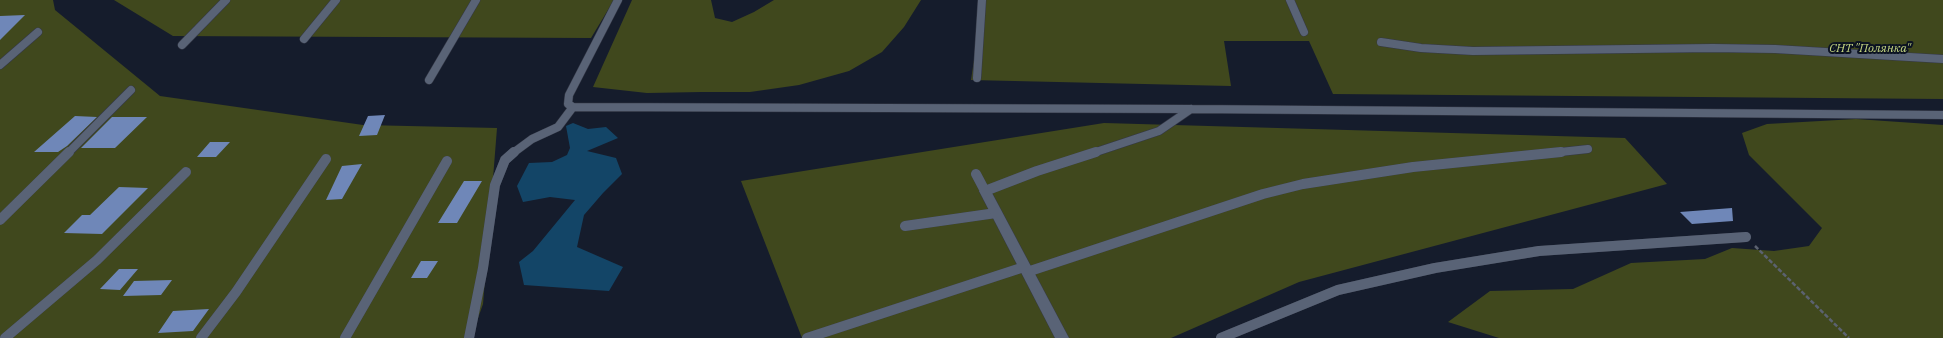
<!DOCTYPE html>
<meta charset="utf-8">
<style>
body{margin:0}
canvas{display:block;background:#151c2c}
</style>
<canvas width="1943" height="338"></canvas>
<script>
const ctx = document.querySelector('canvas').getContext('2d');
ctx.lineJoin = 'round';
function paint(path, color) { ctx.fillStyle = color; ctx.fill(path, 'evenodd'); }
const poly = rows => new Path2D(rows.map(r => 'M' + r).join(''));
function stroke(path, color, width, dash) { ctx.strokeStyle = color; ctx.lineWidth = width; ctx.lineCap = dash ? 'butt' : 'round'; ctx.setLineDash(dash || []); ctx.stroke(path); }
function drawText(font, color, halo, rows, align = 'center') {
  ctx.font = font + ' "IBM Plex Serif",serif'; ctx.lineWidth = 4; ctx.setLineDash([]); ctx.textBaseline = 'middle'; ctx.strokeStyle = halo; ctx.fillStyle = color; for (const [text, x, y, turn = 0] of rows) {
    ctx.save(); ctx.translate(x, y); ctx.rotate((+turn || 0) * Math.PI / 180); ctx.textAlign = isNaN(turn) ? turn : align; if (halo) ctx.strokeText(text, 0, 0); ctx.fillText(text, 0, 0); ctx.restore();
  }
}
const green = poly([
 [0,0,53,0,55,10,160,96,363,125,497,128,483,304,471,338,0,338],
 [114,0,614,0,591,38,173,36],
 [632,0,711,0,715,18,732,22,754,12,774,0,921,0,904,27,882,52,849,71,799,85,750,92,701,92,647,93,593,87],
 [983,0,1943,0,1943,99,1333,94,1309,41,1224,41,1231,86,971,80],
 [1856,119,1943,125,1943,338,1499,338,1448,322,1490,291,1573,289,1631,263,1705,259,1732,248,1774,251,1809,246,1822,228,1749,155,1742,133,1767,124],
 [1104,123,1625,138,1667,184,1299,282,1171,338,802,338,741,181]
]);
const water = poly([
 [573,123,588,129,606,127,618,138,587,151,616,158,622,174,603,193,584,215,577,247,623,267,609,291,524,285,519,262,533,251,575,200,550,197,523,202,517,186,529,163,552,162,567,155,570,148,566,126]
]);
const building = poly([
 [25,15,0,40,0,16],
 [385,115,377,135,359,136,368,116],
 [75,116,97,117,67,146,58,152,34,152],
 [112,117,147,117,115,148,81,148],
 [210,142,230,142,216,157,197,157],
 [362,164,342,199,326,200,342,166],
 [464,181,482,181,457,223,438,223],
 [119,187,148,188,102,234,64,233,82,215,90,215],
 [1732,208,1733,221,1692,224,1680,212],
 [421,261,438,261,427,278,411,278],
 [119,269,138,269,120,290,100,289],
 [172,280,161,295,123,296,134,281],
 [209,309,193,331,158,333,173,311]
]);
const path = poly([
 [1755,246,1849,338]
]);
const serviceFar1 = poly([
 [618,0,569,95,568,104,573,107,1191,109,1943,115],
 [1290,0,1304,32],
 [304,39,336,0],
 [1381,42,1421,48,1473,51,1713,48,1775,49,1943,59],
 [182,45,226,0],
 [0,65,38,32],
 [977,78,982,0],
 [429,80,476,0],
 [68,153,131,90],
 [513,153,532,139,558,127,573,107],
 [1093,153,1159,131,1191,109],
 [1551,153,1588,149]
]);
const service = poly([
 [976,174,985,191,1037,171,1096,152],
 [0,220,69,152],
 [905,226,996,213],
 [1027,272,1263,194,1303,184,1413,167,1561,152],
 [5,338,97,260,186,172],
 [201,338,236,292,326,159],
 [345,338,447,161],
 [469,338,483,268,495,185,505,160,514,152],
 [807,338,1024,267],
 [1221,338,1338,290,1435,268,1539,251,1746,237]
]);
const minor = poly([
 [985,187,991,191,1069,338,1055,338,979,191,985,187]
]);
const parkNames = [
 ["СНТ \"Полянка\"",1870,49]
];
paint(green, '#40481d');
paint(water, '#134567');
paint(building, '#6f87b8');
stroke(serviceFar1, '#343846', 9);
stroke(service, '#343846', 10);
stroke(minor, '#343846', 1);
stroke(path, '#5b6270', 2.5, [4.5, 2]);
stroke(serviceFar1, '#596376', 8);
stroke(service, '#596376', 10);
paint(minor, '#596376');
drawText('italic 12px', '#c5d682', '#0c1322', parkNames);
</script>
